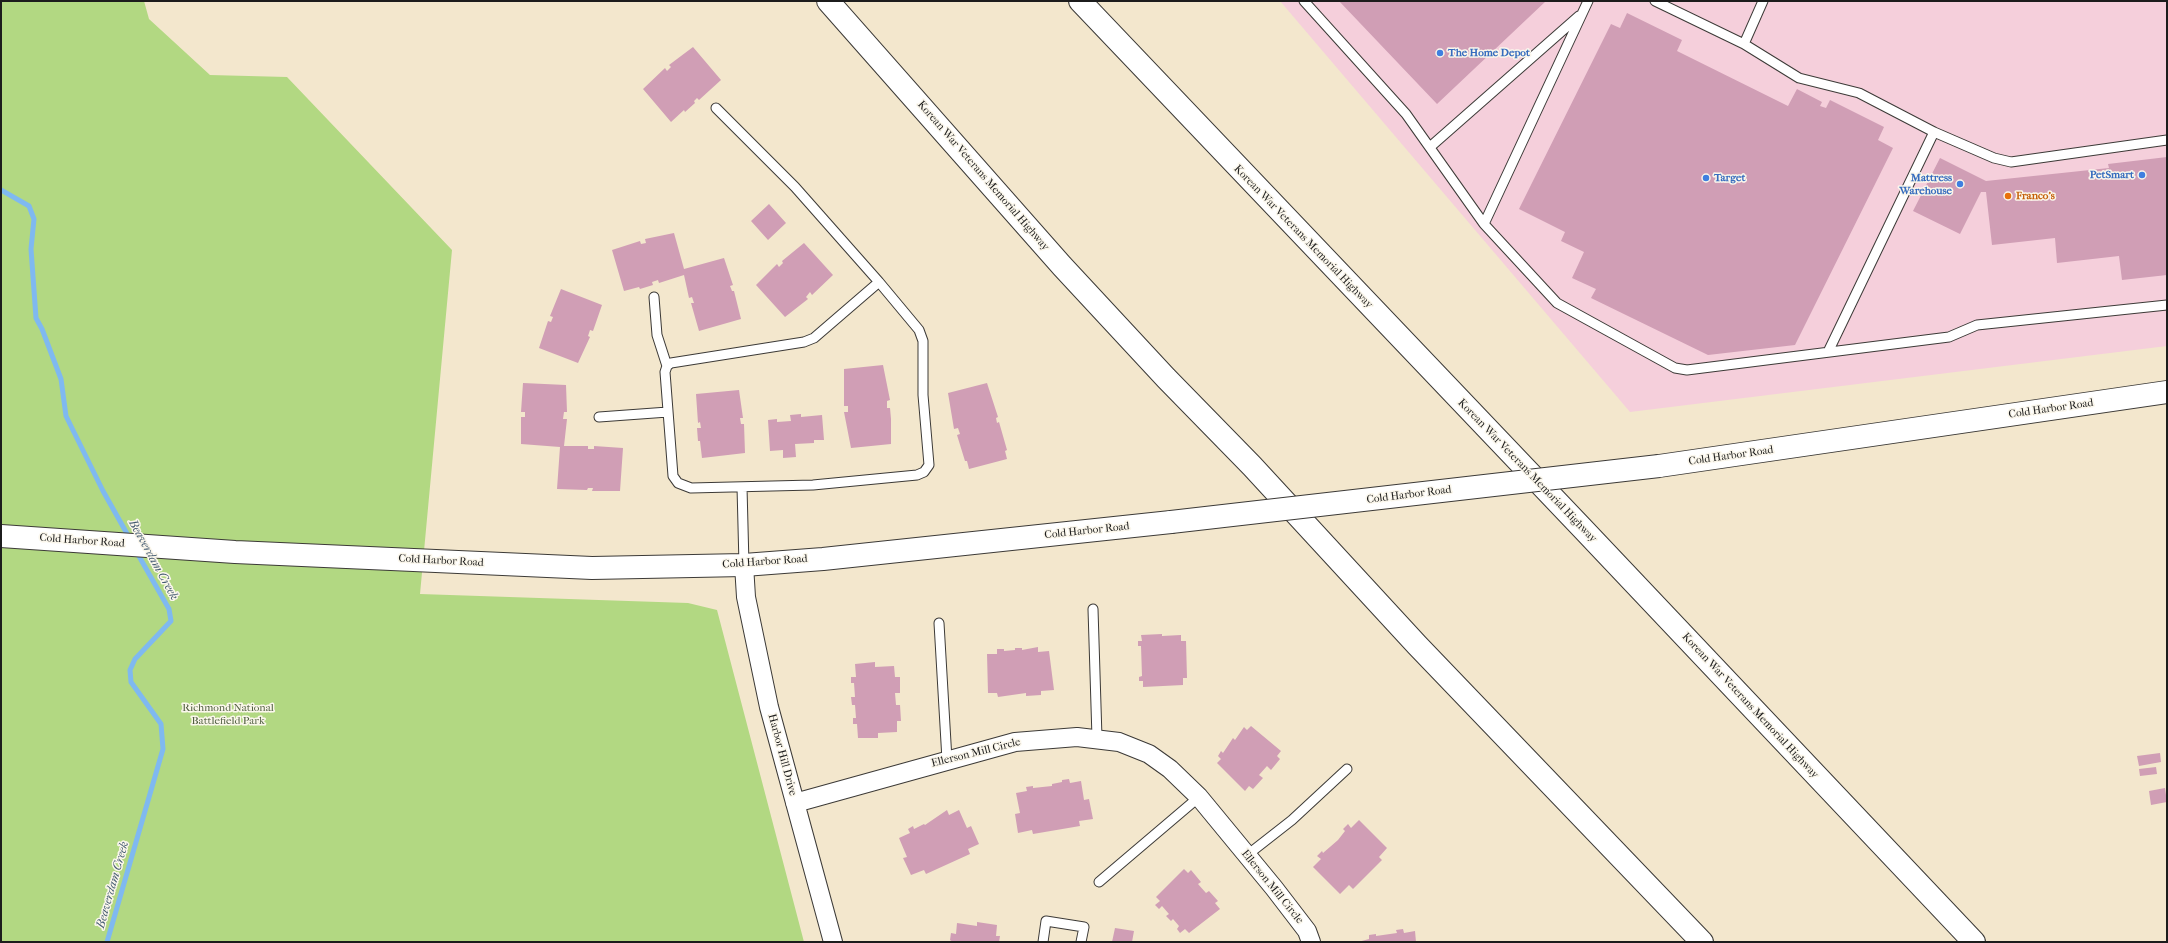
<!DOCTYPE html>
<style>
body{margin:0}
#map{position:relative;width:2168px;height:943px;overflow:hidden;background:#f3e7cd;font-family:"IM FELL French Canon",serif}
canvas{display:block}
.frame{position:absolute;inset:0;border:2px solid #1c1c1c;pointer-events:none}
</style>
<div id="map">
<canvas width="2168" height="943"></canvas>
<div class="frame"></div>
</div>
<script>
const ctx = document.querySelector('canvas').getContext('2d');
ctx.lineJoin = 'round';
function paint(path, color) { ctx.fillStyle = color; ctx.fill(path, 'evenodd'); }
const poly = rows => new Path2D(rows.map(r => 'M' + r).join(''));
function stroke(path, color, width, dash) { ctx.strokeStyle = color; ctx.lineWidth = width; ctx.lineCap = dash ? 'butt' : 'round'; ctx.setLineDash(dash || []); ctx.stroke(path); }
function drawText(font, color, halo, rows, align = 'center') {
  ctx.font = font + ' "IM FELL French Canon",serif'; ctx.lineWidth = 3; ctx.setLineDash([]); ctx.textBaseline = 'middle'; ctx.strokeStyle = halo; ctx.fillStyle = color; for (const [text, x, y, turn = 0] of rows) {
    ctx.save(); ctx.translate(x, y); ctx.rotate((+turn || 0) * Math.PI / 180); ctx.textAlign = isNaN(turn) ? turn : align; if (halo) ctx.strokeText(text, 0, 0); ctx.fillText(text, 0, 0); ctx.restore();
  }
}
const built = poly([
 [1280,1,2167,1,2167,346,1630,412]
]);
const green = poly([
 [1,1,144,1,149,19,210,75,287,77,452,250,420,594,688,603,717,610,804,942,1,942]
]);
const stream = poly([
 [1,190,29,206,34,219,31,249,36,318,42,329,61,379,66,416,103,491,130,539],
 [107,942,163,749,161,724,131,682,130,670,135,659,171,621,169,609,136,551]
]);
const building = poly([
 [1339,1,1546,1,1437,104],
 [1627,13,1682,40,1677,51,1788,106,1797,89,1822,102,1820,106,1826,108,1830,100,1884,127,1878,140,1893,148,1795,345,1708,355,1591,298,1596,289,1572,278,1584,252,1561,241,1565,232,1519,209,1611,24,1620,28],
 [693,47,721,80,699,100,697,98,694,101,695,103,685,112,684,110,671,122,643,89,665,68,667,71,671,67,669,65],
 [2167,157,2167,275,2122,280,2119,256,2057,263,2055,238,1992,245,1986,192,1981,192,1960,234,1913,211,1940,158,1986,181,2109,168,2108,164],
 [769,204,786,223,768,240,751,221],
 [674,233,684,269,724,258,733,285,730,286,732,291,734,291,741,319,699,331,691,303,694,303,692,297,689,298,684,275,659,283,658,280,652,282,653,285,640,289,639,287,624,291,612,250,640,241,641,244,646,243,645,239],
 [804,243,833,275,812,295,810,292,806,297,808,299,785,317,756,285,777,264,779,267,783,263,782,261],
 [561,289,602,305,593,331,590,330,588,336,590,337,578,363,539,348,548,321,551,322,553,317,550,316],
 [883,365,890,400,887,401,887,408,890,408,891,419,891,444,851,448,844,412,848,412,848,406,844,406,844,369],
 [523,383,566,385,567,412,564,412,563,419,567,419,564,446,588,446,588,449,594,449,594,446,623,448,620,491,592,491,593,488,588,488,587,490,557,489,560,447,521,444,521,417,525,417,525,412,521,412],
 [987,383,998,417,996,418,997,423,999,422,1007,450,1005,451,1007,459,969,469,967,461,965,461,957,435,960,434,958,428,954,429,948,393],
 [739,390,743,418,740,418,741,424,744,424,745,453,702,458,700,441,698,441,697,428,701,428,700,422,698,423,696,394],
 [801,414,801,417,822,415,824,440,814,440,814,443,795,444,796,457,783,458,783,450,770,451,768,420,777,419,777,422,791,421,790,415],
 [1162,634,1162,636,1181,635,1181,641,1186,641,1187,678,1183,678,1183,685,1143,687,1143,681,1139,681,1139,677,1142,676,1141,646,1138,646,1138,641,1142,641,1141,635],
 [1038,647,1038,652,1049,651,1054,690,1041,691,1041,695,1026,696,1026,693,998,697,997,693,988,693,987,654,997,654,997,649,1004,649,1004,651,1015,650,1015,648,1022,648,1022,650],
 [875,662,875,667,894,666,895,677,900,677,900,693,895,693,896,705,900,705,901,721,897,721,897,732,878,733,878,738,858,738,857,724,853,724,853,718,856,718,855,705,852,705,851,697,855,697,854,683,851,683,851,677,856,677,855,664],
 [1251,726,1281,751,1277,756,1280,759,1271,770,1267,766,1259,775,1263,778,1253,789,1249,786,1245,791,1217,763,1221,759,1218,756,1221,751,1223,753,1233,738,1235,740,1244,727,1247,730],
 [2160,753,2161,762,2139,766,2137,756],
 [2156,767,2157,774,2140,776,2139,769],
 [1069,779,1070,783,1081,781,1084,800,1089,799,1093,819,1079,821,1080,826,1033,834,1032,830,1018,833,1015,814,1020,813,1016,793,1027,791,1026,787,1033,786,1033,788,1052,786,1052,784,1062,782,1062,780],
 [2165,788,2167,802,2151,805,2149,791],
 [947,810,949,815,959,810,967,828,971,826,979,844,968,849,970,854,926,874,924,870,911,875,903,858,907,857,899,838,910,833,908,829,913,826,914,829,924,824,925,825],
 [1359,820,1387,848,1379,857,1382,860,1353,889,1349,885,1340,894,1313,867,1321,859,1317,856,1322,851,1323,853,1338,840,1345,831,1343,829,1348,824,1351,828],
 [1184,869,1188,873,1191,870,1201,882,1198,884,1206,893,1209,891,1218,901,1215,903,1220,909,1189,933,1185,929,1180,933,1177,929,1179,926,1173,919,1171,921,1166,916,1169,914,1162,906,1159,909,1155,905,1160,901,1156,897],
 [977,922,997,925,996,936,1000,936,999,942,953,942,950,940,951,933,956,934,957,923,977,926],
 [1115,928,1134,931,1132,942,1112,942],
 [1403,929,1404,933,1415,931,1416,942,1358,942,1369,939,1369,935,1376,934,1376,936,1397,933,1396,930]
]);
const lane = poly([
 [1304,1,1406,114,1484,224],
 [1588,1,1484,224,1557,303,1675,368,1687,370,1949,337,1977,325,2167,305],
 [1655,1,1744,44,1799,78,1859,93,1934,132,1994,158,2011,162,2167,140],
 [1744,44,1763,1],
 [716,108,795,187,879,282,919,330,923,341,923,395,929,465,924,472,917,475,813,485,691,488,678,483,673,476,665,372,667,366,671,363,804,342,814,338,879,282],
 [1430,147,1579,16],
 [654,297,657,335,667,366],
 [1828,352,1934,132],
 [599,417,668,412],
 [742,487,744,565],
 [1093,609,1097,738],
 [939,623,947,760],
 [1246,856,1292,820,1347,769],
 [1099,882,1199,797],
 [1043,942,1046,921,1084,927,1081,942]
]);
const street = poly([
 [744,565,746,597,769,707,833,942],
 [795,803,1015,742,1077,737,1119,742,1149,754,1170,769,1199,797,1274,888,1307,931,1311,942]
]);
const secondary = poly([
 [1659,466,2167,392],
 [1,536,235,552,592,568,744,565,823,559,1171,522]
]);
const highway = poly([
 [828,1,1062,266,1166,378,1252,466,1417,645,1702,942],
 [1080,1,1584,530,1974,942]
]);
const secondaryBridge = poly([
 [1171,522,1659,466]
]);
const markers = [
 [1440,53,4,"#3f7fe0"],
 [2142,175,4,"#3f7fe0"],
 [1706,178,4,"#3f7fe0"],
 [1960,184,4,"#3f7fe0"],
 [2008,196,4,"#e8710a"]
];
const shopNames = [
 ["The Home Depot",1448,53],
 ["PetSmart",2134,175,"right"],
 ["Target",1714,178],
 ["Mattress",1952,178,"right"],
 ["Warehouse",1952,191,"right"]
];
const streetNames = [
 ["Korean War Veterans Memorial Highway",983,176,49],
 ["Korean War Veterans Memorial Highway",1303,237,46],
 ["Cold Harbor Road",2051,409,-8],
 ["Cold Harbor Road",1731,456,-8],
 ["Korean War Veterans Memorial Highway",1527,471,46],
 ["Cold Harbor Road",1409,495,-7],
 ["Cold Harbor Road",1087,531,-6],
 ["Cold Harbor Road",82,541,4],
 ["Cold Harbor Road",441,561,3],
 ["Cold Harbor Road",765,562,-4],
 ["Korean War Veterans Memorial Highway",1750,706,47],
 ["Ellerson Mill Circle",976,753,-14],
 ["Harbor Hill Drive",782,755,75],
 ["Ellerson Mill Circle",1272,887,51]
];
const foodNames = [
 ["Franco's",2016,196]
];
const parkNames = [
 ["Richmond National",228,708],
 ["Battlefield Park",228,721]
];
const waterNames = [
 ["Beaverdam Creek",153,560,61],
 ["Beaverdam Creek",113,885,-74]
];
paint(built, '#f5cfdb');
paint(green, '#b2d882');
stroke(stream, '#7fb9f0', 5);
paint(building, '#d09eb5');
stroke(lane, '#3c3a37', 11);
stroke(street, '#3c3a37', 20);
stroke(secondary, '#3c3a37', 24);
stroke(highway, '#3c3a37', 24);
stroke(lane, '#fff', 9);
stroke(street, '#fff', 18);
stroke(secondary, '#fff', 22);
stroke(highway, '#fff', 22);
stroke(secondaryBridge, '#3c3a37', 24, []);
stroke(secondaryBridge, '#fff', 22);
for (const [x, y, r, color] of markers) { const dot = new Path2D(); dot.arc(x, y, r, 0, 2 * Math.PI); ctx.fillStyle = color; ctx.fill(dot); stroke(dot, '#fbf7ec', 1.5); }
drawText('bold 11px', '#366cbe', '#fbf7ec', shopNames, 'left');
drawText('11px', '#1c1c1c', '#fbf7ec', streetNames);
drawText('bold 11px', '#c56008', '#fbf7ec', foodNames, 'left');
drawText('11px', '#505e40', '#fbf7ec', parkNames);
drawText('italic 12px', '#445b71', '#fbf7ec', waterNames);
</script>
